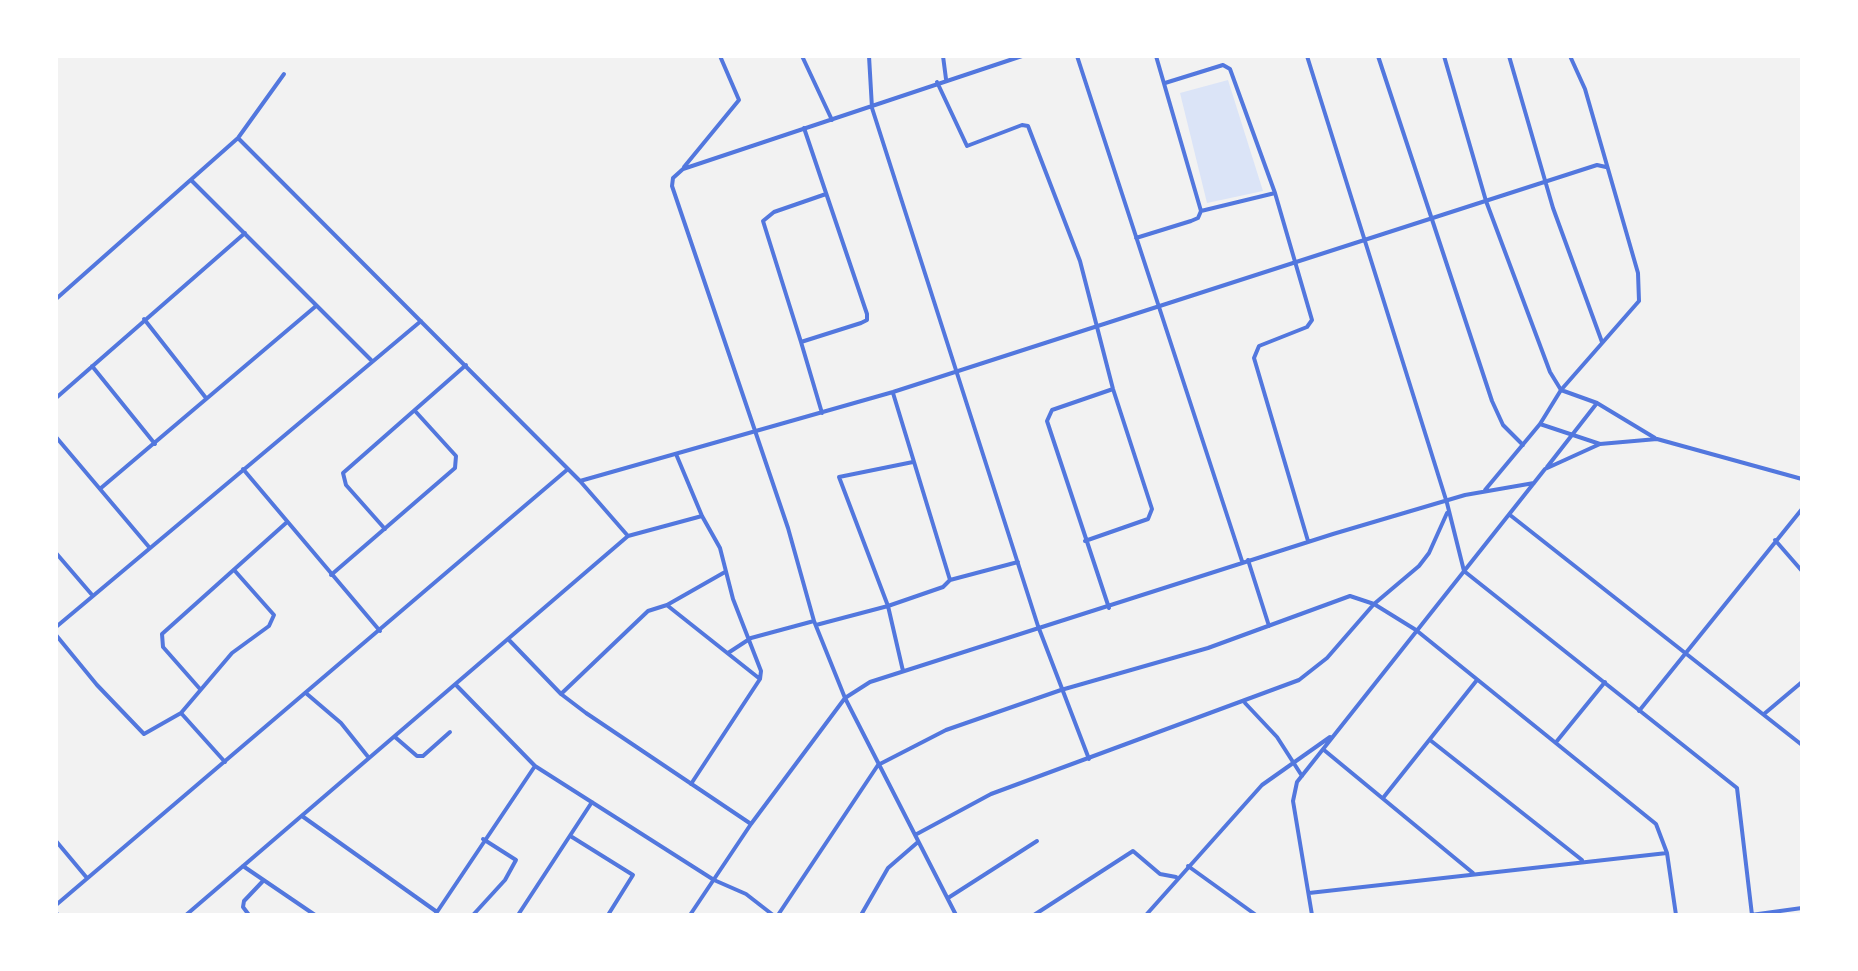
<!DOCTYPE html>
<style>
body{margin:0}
#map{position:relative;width:1858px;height:971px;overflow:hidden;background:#f2f2f2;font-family:Bitter,serif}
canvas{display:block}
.frame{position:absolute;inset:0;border:58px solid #fff;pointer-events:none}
</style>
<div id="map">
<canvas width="1858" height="971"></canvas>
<div class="frame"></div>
</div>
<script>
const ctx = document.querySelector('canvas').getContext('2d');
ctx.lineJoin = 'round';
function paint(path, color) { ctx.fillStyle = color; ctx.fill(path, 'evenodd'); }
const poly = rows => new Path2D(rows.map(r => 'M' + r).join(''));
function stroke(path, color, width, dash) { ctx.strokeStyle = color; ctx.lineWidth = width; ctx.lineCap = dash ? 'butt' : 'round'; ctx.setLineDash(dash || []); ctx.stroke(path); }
const green = poly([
 [1228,80,1263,191,1207,203,1180,93]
]);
const minor = poly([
 [802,56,832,120],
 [869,56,872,108,1038,626,1089,759],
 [943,56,946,79],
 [1077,56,1242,561],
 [1307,56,1447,503,1464,571,1737,788,1752,915],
 [1378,56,1492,401,1503,425,1523,445],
 [1444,56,1486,201,1550,372,1561,390,1597,403,1655,438],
 [1509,56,1553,208,1602,342],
 [937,82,967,146,1022,125,1028,126,1080,261,1113,389,1152,509,1148,519,1085,541],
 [1165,83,1223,65,1230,69,1275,193,1312,320,1307,327,1259,346,1254,358,1308,541],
 [804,128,867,314,867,320,861,323,801,342,822,413],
 [238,138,580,481,628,536],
 [684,167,739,100,720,56],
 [191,180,371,360],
 [1201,211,1275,193],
 [1136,238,1191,221,1198,218,1201,211,1156,56],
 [56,299,238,138,284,74],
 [144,319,206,398],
 [801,342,763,221,774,212,826,194],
 [92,366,155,444],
 [893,393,950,580,1018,562],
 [56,398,245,233],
 [1540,424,1600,444],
 [56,437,149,547],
 [676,454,702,516,720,548,733,599,761,671,760,679,691,784],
 [913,462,839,477,888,606,943,587,950,580],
 [1547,467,1597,403],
 [243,469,380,631],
 [580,481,893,392,1597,165,1606,167],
 [101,488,316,306],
 [1485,490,1540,424,1561,390,1639,301,1638,273,1585,89,1570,56],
 [1510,515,1802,745],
 [385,529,346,485,343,473,466,365],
 [1775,540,1802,571],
 [56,553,93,596],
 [1248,560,1269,626],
 [331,575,455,468,456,456,416,412],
 [668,606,760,679],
 [1109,608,1047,421,1052,410,1113,389],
 [816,625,888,606,903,671],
 [56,627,421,321],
 [56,635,97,685,144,734,181,713,232,653,269,626,274,615,235,571],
 [509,640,561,694,586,713,751,824],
 [728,653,751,638,814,621],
 [457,686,535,766,714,880,746,894,773,915],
 [200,689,163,647,162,634,286,523],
 [307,694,341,723,369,758],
 [561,694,648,611,667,605,725,572],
 [1245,703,1277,737,1302,776],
 [1639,711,1802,509],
 [181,713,225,762],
 [1764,714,1802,682],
 [395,737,417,756,423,756,450,732],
 [1430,740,1582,860],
 [1557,741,1605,682],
 [1324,750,1473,873],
 [1383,798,1477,680],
 [302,816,437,912],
 [915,835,991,794,1299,680,1327,658,1374,604,1419,566,1429,553,1447,513],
 [572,837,633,875,608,915],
 [56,841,87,878],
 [243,866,315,915],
 [1188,866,1256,915],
 [1309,893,1667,853],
 [948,898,1037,841],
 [56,905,568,469],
 [56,913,58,915],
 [186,915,628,536,702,516],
 [249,915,243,907,244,901,263,881],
 [435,915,535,766],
 [473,915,505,880,516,860,483,839],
 [518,915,592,802],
 [690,915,751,824,845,698,870,682,1333,534,1465,495,1534,483],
 [778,915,878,765,946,730,1061,690,1208,648,1350,596,1374,604,1416,630,1656,824,1667,853,1676,915],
 [861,915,888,868,918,842],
 [956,915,845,698,814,621,788,528,672,186,673,178,683,169,1022,56],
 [1034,915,1133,851,1160,874,1176,877],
 [1146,915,1262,785,1330,737],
 [1312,915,1293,801,1297,782,1545,469,1600,444,1657,439,1802,479],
 [1751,915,1802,908]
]);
paint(green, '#dbe4f7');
stroke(minor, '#5277de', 4);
</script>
